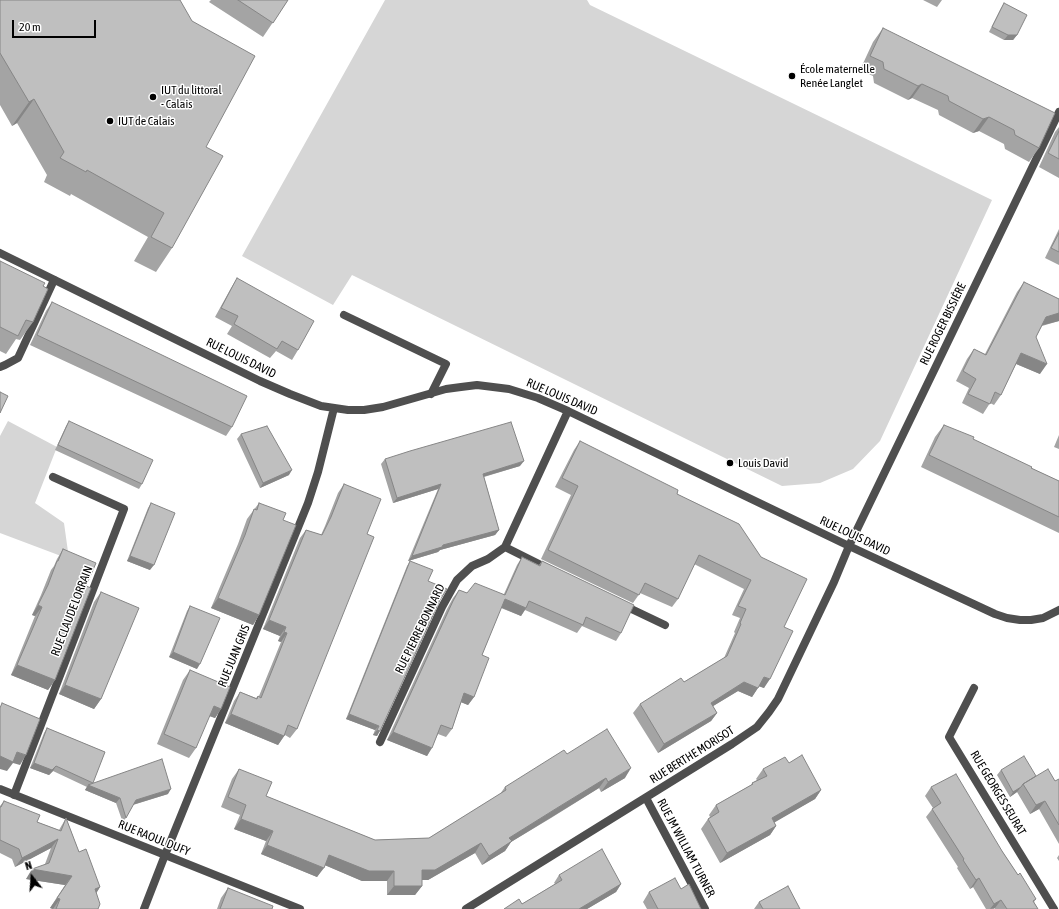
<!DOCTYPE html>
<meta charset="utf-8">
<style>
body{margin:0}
#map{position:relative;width:1059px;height:909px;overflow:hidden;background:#fff;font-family:"Asap Condensed",sans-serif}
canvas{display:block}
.north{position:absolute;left:12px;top:857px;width:40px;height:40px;-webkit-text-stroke:3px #fff;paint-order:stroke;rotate:343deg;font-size:11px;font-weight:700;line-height:16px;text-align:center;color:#000}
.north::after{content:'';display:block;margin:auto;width:14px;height:18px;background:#000;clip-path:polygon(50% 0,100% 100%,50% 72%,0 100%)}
.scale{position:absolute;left:12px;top:20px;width:84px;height:18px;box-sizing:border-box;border:2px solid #000;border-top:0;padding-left:5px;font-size:12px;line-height:14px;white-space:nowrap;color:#000;-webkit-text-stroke:3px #fff;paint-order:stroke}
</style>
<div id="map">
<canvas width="1059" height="909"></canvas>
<div class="north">N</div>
<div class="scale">20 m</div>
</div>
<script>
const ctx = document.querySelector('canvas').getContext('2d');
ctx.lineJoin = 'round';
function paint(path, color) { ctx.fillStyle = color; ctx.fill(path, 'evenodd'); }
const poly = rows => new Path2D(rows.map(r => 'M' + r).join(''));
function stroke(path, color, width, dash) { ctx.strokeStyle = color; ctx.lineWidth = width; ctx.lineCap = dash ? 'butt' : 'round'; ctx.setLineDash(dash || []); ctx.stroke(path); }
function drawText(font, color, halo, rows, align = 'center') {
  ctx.font = font + ' "Asap Condensed",sans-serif'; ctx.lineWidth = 3; ctx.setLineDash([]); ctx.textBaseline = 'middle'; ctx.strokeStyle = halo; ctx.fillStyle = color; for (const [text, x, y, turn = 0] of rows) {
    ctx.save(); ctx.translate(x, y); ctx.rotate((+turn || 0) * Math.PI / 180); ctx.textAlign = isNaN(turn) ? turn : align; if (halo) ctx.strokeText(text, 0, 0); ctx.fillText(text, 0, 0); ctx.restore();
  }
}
const green = poly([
 [385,0,587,0,590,5,992,200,880,441,853,469,820,483,782,486,352,275,333,305,242,256],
 [8,421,57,447,35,503,64,523,69,559,0,533,0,436]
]);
const lane = poly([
 [344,315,446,364,431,394],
 [0,367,5,365,18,358,54,280]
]);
const street = poly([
 [0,253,260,381,290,394,321,406,348,410,364,410,383,407,446,389,461,387,477,385,509,389,538,398,568,411,849,546,995,614,1007,618,1020,620,1031,620,1043,618,1059,610],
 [505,547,549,569],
 [623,605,665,625],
 [974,688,949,737,1054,909],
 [380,742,442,607,457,580,472,566,488,559,505,547,568,411],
 [0,789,300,909],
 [14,795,124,509,53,477],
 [646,798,705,909],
 [144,909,165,855,308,503,318,472,334,408],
 [466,909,732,744,757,727,769,712,778,699,834,582,849,546,1059,112]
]);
const wall = poly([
 [0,0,206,147,172,248,156,272,134,261,148,237,71,194,70,196,44,182,47,175,17,123,12,126,0,105],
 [211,0,288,0,263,37,209,2],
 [923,0,942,0,937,7],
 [1004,3,1017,35,1013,40,1004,40,989,32,1001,8],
 [883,28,1039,148,1029,162,1005,149,1004,144,979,131,973,133,939,115,938,110,912,98,908,100,874,83,873,76,860,70,873,42],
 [1059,127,1059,178,1039,167,1055,132],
 [1059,229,1059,265,1045,258],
 [0,261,43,286,33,322,20,340,16,339,6,354,0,351],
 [237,278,298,350,292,360,276,351,270,358,227,334,232,326,215,317,231,288],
 [1024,282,1059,299,1059,321,1042,326,1036,337,1040,374,1016,364,1001,395,994,405,990,403,983,414,962,403,969,388,956,381,967,359,974,349,985,354,1017,292],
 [52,302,232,427,226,436,30,345,46,311],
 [69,421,142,484,139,489,55,450,66,426],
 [944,425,1031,468,1059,481,1059,533,921,467,935,437],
 [241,434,289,475,260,488,237,439],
 [1059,435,1059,449,1054,447],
 [580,441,677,494,739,524,784,627,764,688,759,686,752,697,738,691,713,706,717,713,711,721,658,753,633,713,640,704,684,682,724,658,735,633,734,632,740,618,732,615,744,589,694,564,678,599,672,607,640,593,633,603,541,559,571,495,555,487,574,450],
 [385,459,520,466,484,477,499,530,495,535,440,550,438,552,408,561,438,489,393,503,381,464],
 [344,484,367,534,297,729,290,738,285,735,278,745,225,723,234,701,240,692,256,698,258,696,259,696,281,642,278,641,280,636,263,629,300,538,306,530,321,535,325,526,338,493],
 [151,503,150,570,127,561,148,508],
 [259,503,283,520,259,615,253,625,211,608,238,544,247,519],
 [63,549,86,586,55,680,48,690,11,675,35,616,32,615,41,595,51,570,54,566,57,559],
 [522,557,539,565,542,561,621,633,616,641,582,626,577,633,525,610,521,616,501,608,482,655,474,697,468,705,461,702,452,729,446,737,438,734,427,756,387,740,447,609,453,598,459,590,467,593,504,594,517,565],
 [410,561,428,581,377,736,373,735,375,730,346,719,407,566],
 [101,592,101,699,94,709,59,694,94,602],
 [190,606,197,669,169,657,187,611],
 [190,670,221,709,215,718,209,716,196,748,189,758,157,744,183,680],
 [47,728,105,752,92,784,168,794,133,805,123,823,116,803,85,790,87,787,53,771,49,775,30,768,44,733],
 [567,754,625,778,601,792,599,788,551,818,511,842,505,851,482,865,475,853,428,880,422,880,422,886,415,895,387,895,387,881,362,881,325,865,317,877,261,854,266,841,234,829,240,815,221,807,232,779,239,769,266,796,375,840,429,838,500,794,505,787],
 [789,763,821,790,815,799,774,822,776,826,770,835,720,863,701,829,708,819,710,817,709,815,716,805,751,785,752,783,757,780,756,779,763,769],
 [1001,770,1036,776,1055,781,1059,779,1059,844,1039,809,1030,814,1017,792,1010,797,997,775],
 [931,787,1002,851,1018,875,1036,899,1034,902,1038,909,995,909,995,908,994,909,986,909,973,887,970,889,957,868,958,867,926,817,933,808,925,796],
 [4,801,37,822,59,830,66,818,79,852,100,887,96,893,98,909,53,909,50,908,65,885,26,879,45,864,51,848,15,867,12,859,0,853,0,806],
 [1059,855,1059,861,1057,858],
 [559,875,621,884,616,892,587,909,504,909,522,904,555,884,554,883],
 [228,888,272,909,217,909,221,898],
 [681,889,701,909,647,909,643,902,649,892],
 [759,902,800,909,754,909]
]);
const shadedWall = poly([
 [1008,35,1017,35,1013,40,1004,40],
 [922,84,912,98,908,100,918,86],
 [34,99,17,123,12,126,29,102],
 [989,117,979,131,973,133,983,119],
 [1059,313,1059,321,1039,326,1046,317],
 [1021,353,1047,364,1040,374,1014,363],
 [524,461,520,466,479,478,483,474],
 [292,470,289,475,260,488,263,483],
 [441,484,438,489,393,503,397,498],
 [499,530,495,535,440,550,438,552,408,561,412,556,443,545],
 [130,556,154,565,150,570,127,561],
 [218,598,259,615,253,625,211,608],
 [505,599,526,608,521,616,500,607],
 [38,605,42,607,35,616,32,615],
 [269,620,286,627,280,636,263,629],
 [284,632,287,633,281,642,278,641],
 [173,652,200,664,197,669,169,657],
 [17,665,55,680,48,690,11,675],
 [764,677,770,679,764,688,758,686],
 [744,682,758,688,752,697,738,691,705,711,711,703],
 [65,685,101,699,94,709,59,694],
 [464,693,474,697,468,705,458,701],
 [214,706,221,709,215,718,207,715],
 [717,713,711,721,658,753,664,744],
 [231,714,284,736,278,745,225,723],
 [349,714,379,726,375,730,346,719],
 [377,730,380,731,377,736,373,735],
 [393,732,432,748,427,756,387,740],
 [17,752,26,755,20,765,13,763,7,771,0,769,0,756],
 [34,763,56,766,53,771,49,775,30,768],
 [631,768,625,778,601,792,608,782],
 [606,778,599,788,511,842,505,851,482,865,489,856,509,838],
 [88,785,120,798,116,803,85,790],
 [1021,787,1017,792,1010,797,1013,792],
 [171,789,168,794,132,805,136,800],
 [821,790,815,799,765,828,772,818],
 [1045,801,1039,809,1030,814,1036,805],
 [241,819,273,831,266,841,234,829],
 [776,826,770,835,720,863,727,853],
 [58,839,51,848,15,867,22,858],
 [481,843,475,853,428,880,416,880,422,870],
 [267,845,324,868,317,877,261,854],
 [329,855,394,871,387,881,362,881,322,864],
 [32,869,72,876,65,885,26,879],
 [979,878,973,887,970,889,976,880],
 [621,884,616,892,587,909,579,909],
 [394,886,422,886,415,895,387,895],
 [100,887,94,897,95,889],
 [57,898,60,899,53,909,50,908],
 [1001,900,995,908,990,909,994,904]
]);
const building = poly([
 [0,0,180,0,192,21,255,56,206,147,223,156,172,248,151,237,164,213,87,170,86,172,60,158,64,152,34,99,29,102,0,53,0,0],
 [238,0,288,0,273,23,238,0],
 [1004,3,1027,15,1017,35,1008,35,992,27,1004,3],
 [883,28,1055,113,1039,148,1015,135,1014,130,989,117,983,119,949,101,948,96,922,84,918,86,884,69,883,62,870,56,883,28],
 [1059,131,1059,159,1048,153,1059,131],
 [1059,233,1059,252,1051,248,1059,233],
 [0,261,45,283,43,286,48,289,33,322,26,320,18,336,0,327,0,261],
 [237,278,314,321,298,350,282,341,277,349,234,324,238,316,221,308,237,278],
 [1024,282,1059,299,1059,313,1046,317,1036,337,1047,364,1021,353,1001,395,995,392,990,404,968,394,976,379,963,371,974,349,986,355,1024,282],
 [52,302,247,396,232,427,37,335,52,302],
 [0,392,8,396,0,413,0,392],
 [69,421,153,460,142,484,58,445,69,421],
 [511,422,524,461,483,474,499,530,443,545,442,547,412,556,441,484,397,498,385,459,410,451,511,422],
 [944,425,974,437,973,439,1032,467,1031,468,1059,481,1059,517,929,455,944,425],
 [267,426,292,470,263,483,241,434,267,426],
 [580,441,678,490,677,494,739,524,761,557,807,579,784,627,793,631,770,679,764,677,758,688,744,682,711,703,717,713,664,744,640,704,681,678,684,682,727,656,741,624,740,623,746,609,738,606,751,580,699,555,678,599,645,583,639,595,548,550,578,486,562,478,580,441],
 [344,484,381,499,367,534,374,537,297,729,288,725,284,736,231,714,240,692,257,699,258,696,261,698,287,633,284,632,286,627,269,620,306,530,322,535,331,517,344,484],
 [151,503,175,513,154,565,130,556,151,503],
 [259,503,286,513,283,520,296,525,259,615,218,598,245,535,254,509,257,510,259,503],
 [63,549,96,563,86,586,91,588,55,680,17,665,42,607,38,605,48,585,57,561,58,561,63,549],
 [522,557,540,566,542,561,634,605,621,633,586,617,583,625,529,601,526,608,505,599,482,655,489,658,474,697,464,693,452,729,441,725,432,748,393,732,453,601,459,590,467,593,475,583,505,595,522,557],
 [410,561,433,570,428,581,447,589,440,600,380,731,377,730,379,726,349,714,410,561],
 [101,592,139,608,101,699,65,685,101,592],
 [190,606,220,618,200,664,173,652,190,606],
 [190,670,230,687,221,709,214,706,196,748,164,734,190,670],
 [2,703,40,719,26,755,17,752,13,762,0,756,0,708,2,703],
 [47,728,105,752,93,783,56,766,52,770,34,763,47,728],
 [607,729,631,768,608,782,606,778,557,808,509,838,512,841,489,856,481,843,435,870,422,870,422,886,394,886,394,871,369,871,329,855,324,868,267,845,273,831,241,819,246,805,228,797,239,769,272,782,266,796,375,840,429,838,506,790,505,787,564,750,567,754,607,729],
 [802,755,821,790,772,818,776,826,727,853,708,819,719,812,716,805,753,784,752,783,767,776,763,769,785,757,789,763,802,755],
 [1024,756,1036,776,1023,784,1021,787,1013,792,1001,770,1024,756],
 [162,759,171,789,136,800,126,818,120,798,88,785,162,759],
 [1048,769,1055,781,1059,779,1059,825,1045,801,1036,805,1023,784,1048,769],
 [956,774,1002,851,1018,875,1020,873,1036,899,1033,901,1038,909,1007,909,1001,900,994,904,979,878,976,880,963,860,964,859,932,809,941,803,931,787,956,774],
 [4,801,40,815,37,822,61,831,66,818,79,852,86,849,100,887,95,889,100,904,98,909,56,909,60,899,57,898,72,876,32,869,49,863,58,839,22,858,19,849,0,840,0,807,1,807,4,801],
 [602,849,621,884,579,909,504,909,519,899,522,904,562,880,559,875,602,849],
 [675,878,681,889,689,884,701,909,658,909,649,892,675,878],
 [788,886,800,909,763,909,759,902,788,886],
 [228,888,273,906,272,909,220,909,228,888]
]);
const markers = [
 [792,76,4,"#000"],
 [153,97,4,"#000"],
 [110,121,4,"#000"],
 [730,463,4,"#000"]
];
const poiNames = [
 ["École maternelle",800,69],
 ["Renée Langlet",800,83],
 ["IUT du littoral",161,90],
 ["- Calais",161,104],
 ["IUT de Calais",118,121],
 ["Louis David",738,463]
];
const streetNames = [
 ["RUE ROGER BISSIÈRE",943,324,-64],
 ["RUE LOUIS DAVID",241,358,26],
 ["RUE LOUIS DAVID",562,397,23],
 ["RUE LOUIS DAVID",855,536,25],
 ["RUE CLAUDE LORRAIN",72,611,-69],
 ["RUE PIERRE BONNARD",420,629,-64],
 ["RUE JUAN GRIS",234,656,-68],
 ["RUE BERTHE MORISOT",692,755,-32],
 ["RUE GEORGES SEURAT",998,793,59],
 ["RUE RAOUL DUFY",154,838,22],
 ["RUE JM WILLIAM TURNER",686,848,62]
];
paint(green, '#d6d6d6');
stroke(lane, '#4f4f4f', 8);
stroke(street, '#4f4f4f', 8);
paint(wall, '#a4a4a4');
paint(shadedWall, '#868686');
paint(building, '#bfbfbf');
stroke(building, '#868686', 1);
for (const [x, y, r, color] of markers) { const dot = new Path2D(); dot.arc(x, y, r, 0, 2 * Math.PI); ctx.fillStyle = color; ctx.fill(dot); stroke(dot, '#fff', 1.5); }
drawText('12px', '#000', '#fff', poiNames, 'left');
drawText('12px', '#000', '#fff', streetNames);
</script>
